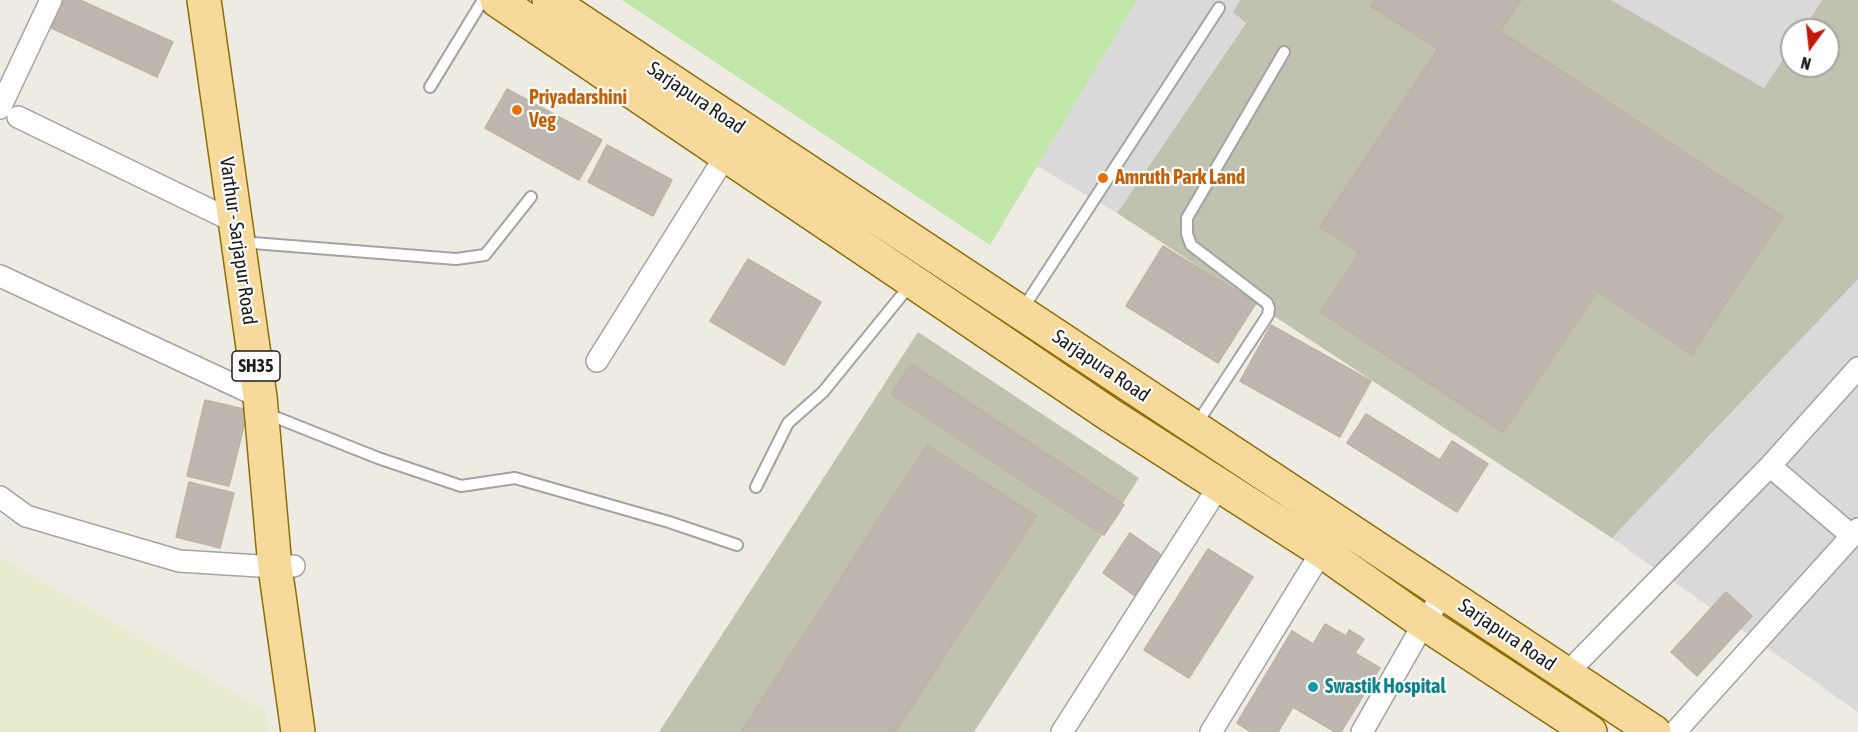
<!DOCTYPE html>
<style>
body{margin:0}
#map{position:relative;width:1858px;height:732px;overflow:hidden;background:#edebe2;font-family:"Asap Condensed",sans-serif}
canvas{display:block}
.north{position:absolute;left:1780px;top:18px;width:60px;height:60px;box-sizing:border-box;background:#fff;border:2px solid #a4a4a4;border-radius:50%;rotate:195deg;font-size:16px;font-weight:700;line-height:24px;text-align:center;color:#1c1c1c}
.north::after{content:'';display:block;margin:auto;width:21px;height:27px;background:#c11907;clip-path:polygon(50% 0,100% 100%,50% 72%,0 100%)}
</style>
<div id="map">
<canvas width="1858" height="732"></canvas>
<div class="north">N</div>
</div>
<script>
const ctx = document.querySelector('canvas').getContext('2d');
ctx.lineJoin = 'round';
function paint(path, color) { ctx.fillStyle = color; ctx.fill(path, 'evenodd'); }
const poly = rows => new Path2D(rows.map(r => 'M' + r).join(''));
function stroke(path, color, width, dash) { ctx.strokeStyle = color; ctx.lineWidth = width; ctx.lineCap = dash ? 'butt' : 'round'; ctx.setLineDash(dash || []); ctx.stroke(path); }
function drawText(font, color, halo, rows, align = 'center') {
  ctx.font = font + ' "Asap Condensed",sans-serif'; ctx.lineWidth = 4.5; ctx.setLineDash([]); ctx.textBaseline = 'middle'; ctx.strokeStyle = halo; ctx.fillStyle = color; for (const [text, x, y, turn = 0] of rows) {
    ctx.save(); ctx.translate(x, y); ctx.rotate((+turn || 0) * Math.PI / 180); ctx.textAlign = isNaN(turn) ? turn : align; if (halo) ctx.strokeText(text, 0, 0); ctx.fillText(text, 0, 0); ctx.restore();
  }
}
const residential = poly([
 [1137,0,1240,0,1233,12,1246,22,1117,213,1037,166],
 [1611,0,1822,0,1803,30,1792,30,1792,46,1764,88],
 [1858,279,1858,712,1612,538]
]);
const construction = poly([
 [1240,0,1611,0,1764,88,1792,46,1792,66,1828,66,1828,30,1803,30,1822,0,1858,0,1858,279,1612,538,1117,213,1246,23,1233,12],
 [918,332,1139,478,974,732,659,732]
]);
const farmland = poly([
 [0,557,265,711,268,732,0,732]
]);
const grass = poly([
 [622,0,1137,0,990,245]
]);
const building = poly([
 [54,0,80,0,173,42,157,77,43,24,54,0],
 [1375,0,1521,0,1500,31,1783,217,1692,355,1597,291,1503,432,1321,312,1360,253,1320,227,1438,49,1371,6,1375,0],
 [507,89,602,140,579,180,485,128,507,89],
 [607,145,672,180,653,216,588,182,607,145],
 [1163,246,1256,303,1218,363,1126,306,1163,246],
 [748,259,821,302,784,365,710,321,748,259],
 [1271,325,1371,381,1340,437,1240,381,1271,325],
 [911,364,1124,505,1104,535,891,394,911,364],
 [205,400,248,410,229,486,187,476,205,400],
 [1366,414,1440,460,1452,441,1488,464,1457,512,1347,443,1366,414],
 [927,445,1036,516,895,732,741,732,927,445],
 [189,482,234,493,220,548,176,537,189,482],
 [1130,533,1163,556,1135,596,1103,573,1130,533],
 [1208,549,1253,577,1189,678,1144,650,1208,549],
 [1726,592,1752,616,1697,676,1671,652,1726,592],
 [1325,624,1346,636,1349,630,1364,639,1355,653,1380,668,1341,732,1335,732,1293,707,1278,732,1251,732,1237,723,1292,631,1313,644,1325,624]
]);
const lane = poly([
 [430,87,483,0],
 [253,243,456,259,485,255,531,197],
 [1022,310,1219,8],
 [275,417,378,458,461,486,515,478,669,522,737,545],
 [1196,425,1268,315,1269,308,1267,303,1191,245,1187,234,1187,218,1284,52],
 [756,487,788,423,823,392,911,284]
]);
const street = poly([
 [0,108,51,0],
 [18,117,235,222],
 [0,276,260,397,266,401],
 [597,361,726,155],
 [1770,466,1852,536],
 [0,497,26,516,179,561,275,567,294,566],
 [1566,674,1770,466,1858,368],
 [1062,732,1219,486],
 [1211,732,1322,551],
 [1362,732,1424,623,1444,593],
 [1675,732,1858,529]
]);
const primary = poly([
 [204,0,260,397,275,567,298,732],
 [497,0,1110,415,1322,551,1424,623,1590,732],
 [549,0,1654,732]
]);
const markers = [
 [517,110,6,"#e8710a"],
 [1103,178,6,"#e8710a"],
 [1313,687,6,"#0f9aa8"]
];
const shields = [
 [256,366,48]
];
const shieldNames = [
 ["SH35",256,366]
];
const foodNames = [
 ["Priyadarshini",529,98],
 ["Veg",529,121],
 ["Amruth Park Land",1115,178]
];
const streetNames = [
 ["Sarjapura Road",696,98,34],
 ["Varthur - Sarjapur Road",238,241,82],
 ["Sarjapura Road",1101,366,34],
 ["Sarjapura Road",1507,635,34]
];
const cultureNames = [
 ["Swastik Hospital",1325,687]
];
paint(residential, '#dad9d9');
paint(construction, '#c0c1ae');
paint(farmland, '#e7ecce');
paint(grass, '#c1e6a9');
paint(building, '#beb7af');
stroke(building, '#beb3a5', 1.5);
stroke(lane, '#a3a3a3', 14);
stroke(street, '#a3a3a3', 24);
stroke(primary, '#8f6f05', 36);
stroke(lane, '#fff', 10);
stroke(street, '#fff', 21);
stroke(primary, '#f8d99c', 33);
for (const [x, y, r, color] of markers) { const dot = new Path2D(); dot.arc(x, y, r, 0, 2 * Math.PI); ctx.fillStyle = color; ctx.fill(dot); stroke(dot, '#fff', 2); }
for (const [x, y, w] of shields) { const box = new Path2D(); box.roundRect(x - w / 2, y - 15, w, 30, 4.5); ctx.fillStyle = '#fff'; ctx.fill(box); stroke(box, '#1c1c1c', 1.5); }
drawText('bold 18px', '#1c1c1c', null, shieldNames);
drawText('bold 20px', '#c56008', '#fff', foodNames, 'left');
drawText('20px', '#1c1c1c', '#fff', streetNames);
drawText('bold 20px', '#0d838f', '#fff', cultureNames, 'left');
</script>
